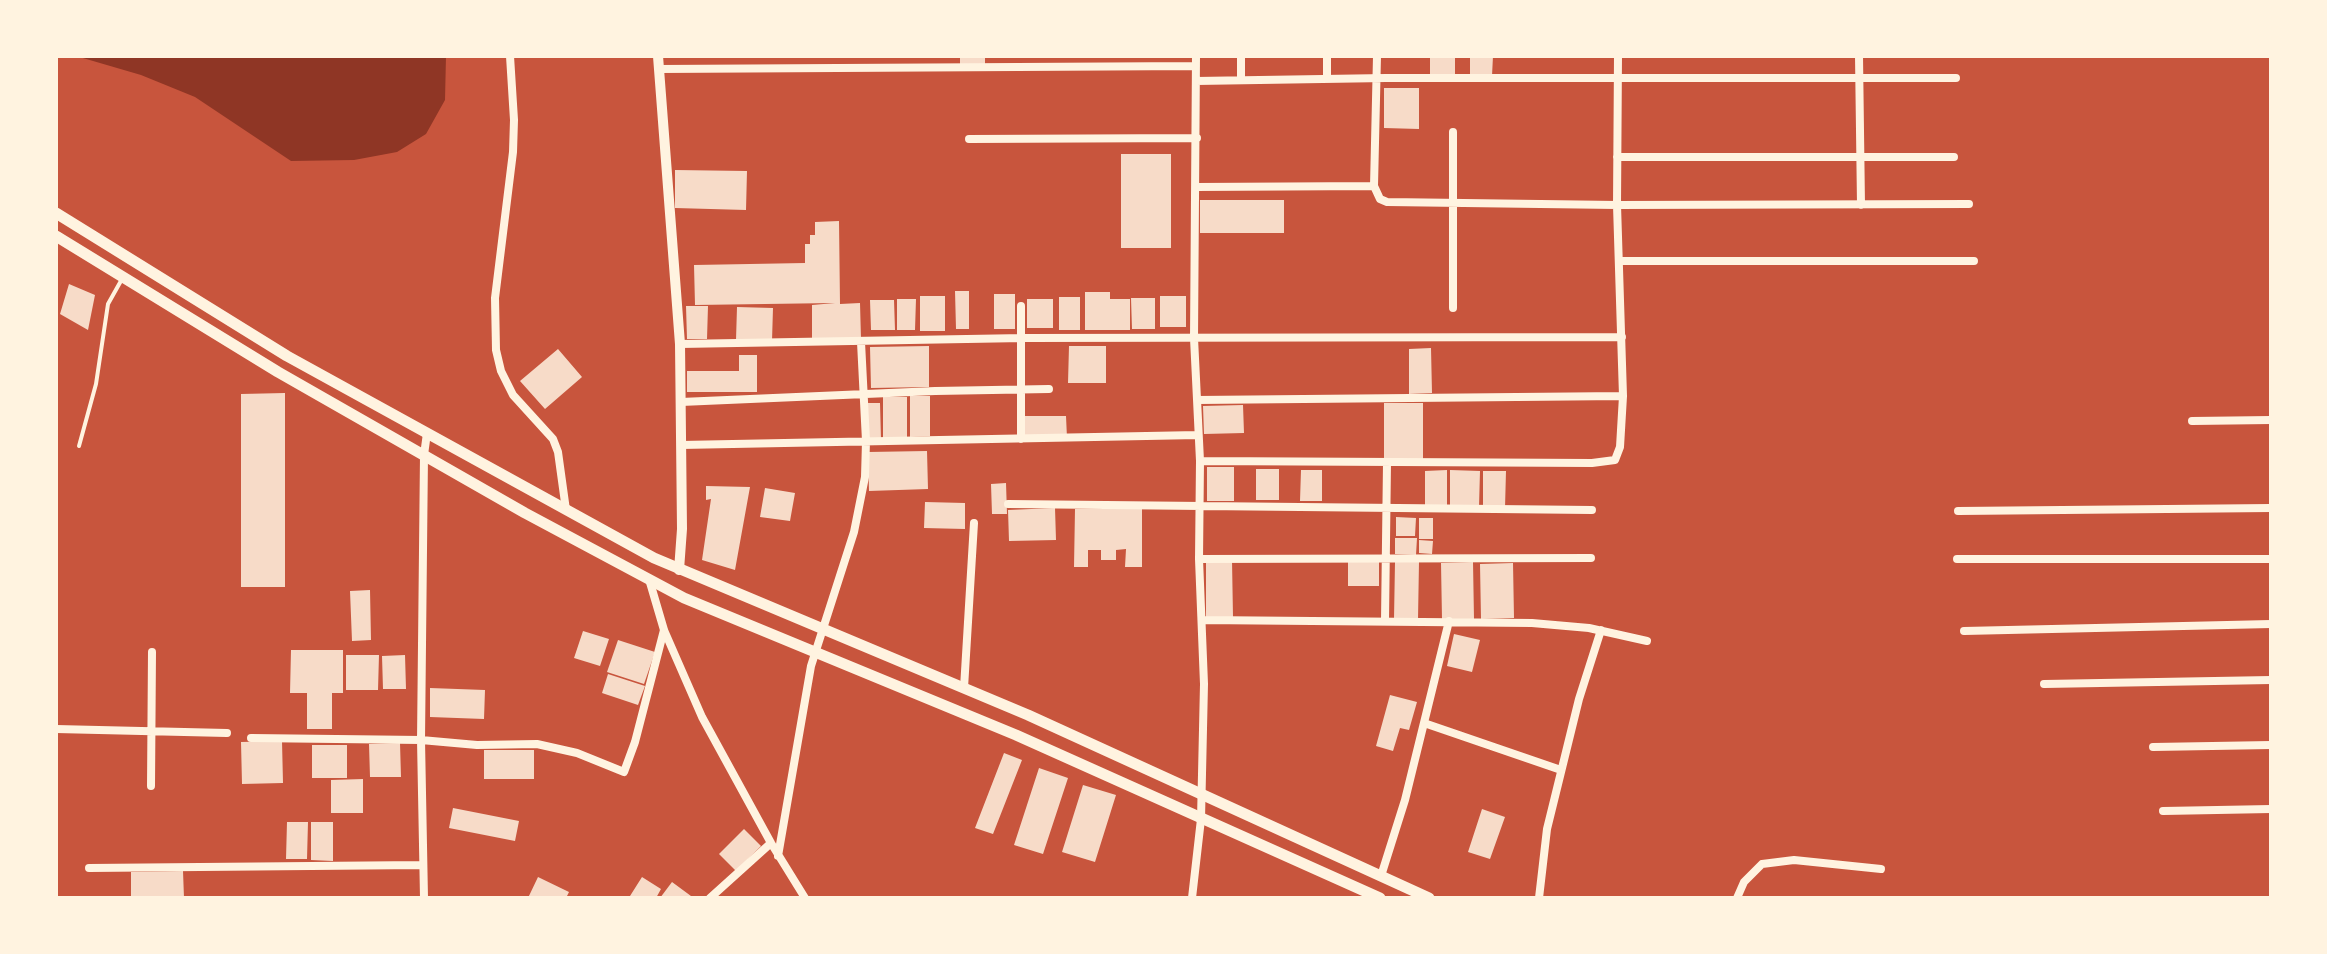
<!DOCTYPE html>
<style>
body{margin:0}
#map{position:relative;width:2327px;height:954px;overflow:hidden;background:#c8553d;font-family:Raleway,sans-serif}
canvas{display:block}
.frame{position:absolute;inset:0;border:58px solid #fff3e0;pointer-events:none}
</style>
<div id="map">
<canvas width="2327" height="954"></canvas>
<div class="frame"></div>
</div>
<script>
const ctx = document.querySelector('canvas').getContext('2d');
ctx.lineJoin = 'round';
function paint(path, color) { ctx.fillStyle = color; ctx.fill(path, 'evenodd'); }
const poly = rows => new Path2D(rows.map(r => 'M' + r).join(''));
function stroke(path, color, width, dash) { ctx.strokeStyle = color; ctx.lineWidth = width; ctx.lineCap = dash ? 'butt' : 'round'; ctx.setLineDash(dash || []); ctx.stroke(path); }
const water = poly([
 [76,56,446,56,445,100,426,134,397,152,354,160,291,161,195,97,141,75]
]);
const building = poly([
 [960,56,985,56,985,66,960,66],
 [1430,56,1455,56,1455,76,1430,75],
 [1470,56,1493,56,1492,76,1470,75],
 [1384,88,1419,88,1419,129,1384,128],
 [1121,154,1171,154,1171,248,1121,248],
 [675,170,747,171,746,210,675,208],
 [1200,200,1284,200,1284,233,1200,233],
 [839,221,840,304,860,303,861,339,812,340,812,305,835,303,695,305,694,265,805,263,805,244,810,244,810,235,815,235,815,222],
 [69,284,95,295,88,330,60,314],
 [955,291,969,291,969,329,956,329],
 [1085,292,1110,292,1110,299,1130,299,1130,330,1085,330],
 [994,294,1015,294,1015,329,994,329],
 [920,296,945,296,945,331,920,331],
 [1160,296,1186,296,1186,327,1160,327],
 [1059,297,1080,297,1080,330,1059,330],
 [1131,298,1155,298,1155,329,1132,329],
 [897,299,916,299,915,330,897,330],
 [1027,299,1053,299,1053,328,1027,328],
 [870,300,894,300,895,330,871,330],
 [686,306,708,306,707,339,687,339],
 [737,307,773,308,772,341,736,340],
 [929,346,929,387,871,388,870,347],
 [1069,346,1106,346,1106,383,1068,383],
 [1431,348,1432,393,1409,394,1409,349],
 [558,349,582,377,545,409,520,381],
 [739,355,757,355,757,392,687,392,687,371,739,371],
 [285,393,285,587,241,587,241,394],
 [910,396,930,396,930,436,910,437],
 [883,397,907,397,907,439,883,439],
 [866,403,880,403,881,440,867,440],
 [1384,403,1423,403,1423,460,1384,460],
 [1243,405,1244,433,1204,434,1203,406],
 [1024,416,1066,416,1067,438,1024,438],
 [927,451,928,489,869,491,868,452],
 [1207,467,1234,467,1234,501,1207,501],
 [1256,469,1279,469,1279,500,1256,500],
 [1301,470,1322,470,1322,501,1300,501],
 [1447,470,1447,506,1425,506,1425,471],
 [1450,470,1480,471,1479,507,1450,506],
 [1483,471,1506,471,1505,508,1483,508],
 [1006,483,1007,514,992,514,991,484],
 [706,486,750,487,735,570,702,560,711,499,706,500],
 [765,488,795,493,790,521,760,517],
 [925,502,965,503,965,529,924,528],
 [1055,508,1056,540,1009,541,1008,510],
 [1075,509,1142,509,1142,567,1125,567,1126,549,1116,550,1116,560,1101,560,1101,550,1088,550,1088,567,1074,567],
 [1396,517,1416,518,1415,536,1396,536],
 [1419,518,1433,518,1433,539,1419,539],
 [1395,538,1417,538,1416,555,1395,554],
 [1419,540,1433,541,1432,554,1419,553],
 [1206,560,1232,560,1233,617,1206,617],
 [1348,562,1379,562,1379,586,1348,586],
 [1395,562,1419,562,1418,619,1394,619],
 [1473,562,1474,619,1442,619,1441,563],
 [1513,563,1514,618,1481,619,1480,564],
 [370,590,371,640,352,641,350,591],
 [583,631,609,639,600,666,574,658],
 [1454,634,1480,640,1472,672,1447,666],
 [618,640,655,652,644,684,607,672],
 [291,650,343,650,343,693,332,693,332,729,307,729,307,693,290,693],
 [346,655,379,655,378,690,346,690],
 [405,655,406,689,383,689,382,656],
 [608,674,645,686,638,705,602,693],
 [430,688,485,690,484,719,430,717],
 [1390,695,1417,702,1409,730,1400,728,1393,751,1376,746],
 [282,741,283,783,242,784,241,742],
 [400,743,401,777,370,777,369,744],
 [312,745,347,745,347,778,312,778],
 [484,750,534,750,534,779,484,779],
 [1004,753,1022,760,993,834,975,828],
 [1039,768,1068,778,1043,854,1014,845],
 [363,779,363,813,331,813,331,780],
 [1083,785,1116,795,1095,862,1062,852],
 [453,808,519,821,515,841,449,828],
 [1482,809,1505,817,1490,859,1468,852],
 [287,822,308,822,307,859,286,859],
 [311,822,333,822,333,861,311,860],
 [744,829,761,846,736,871,719,854],
 [183,871,184,898,131,898,131,872],
 [538,877,569,892,566,898,528,898],
 [642,877,661,889,656,898,630,896],
 [672,882,691,896,689,898,660,898]
]);
const service = poly([
 [79,446,96,384,108,304,122,279]
]);
const minor = poly([
 [510,56,514,120,513,152,495,298,496,350,501,371,513,395,553,439,558,452,566,510],
 [1377,56,1374,186,1380,199,1387,202,1617,205,1969,204],
 [1859,56,1861,205],
 [659,69,1196,66],
 [1327,79,1327,56],
 [1241,80,1241,56],
 [1196,81,1386,78,1956,78],
 [969,139,1197,138],
 [1617,157,1954,157],
 [1196,187,1374,186],
 [1620,261,1974,261],
 [1453,308,1453,132],
 [680,344,1024,338,1622,337],
 [1197,400,1623,396],
 [681,402,935,391,1049,389],
 [2192,421,2271,420],
 [1021,439,1021,306],
 [681,445,1198,435],
 [1200,461,1592,463,1615,460,1620,447,1623,396,1617,205,1618,56],
 [1008,504,1592,510],
 [1958,511,2271,508],
 [1199,559,1591,558],
 [1957,559,2271,559],
 [649,579,664,630,702,717,771,843,805,898],
 [1202,620,1532,623,1589,628,1647,641],
 [1385,621,1387,463],
 [1964,631,2271,624],
 [2044,684,2271,680],
 [964,688,974,523],
 [1424,723,1561,770],
 [56,729,227,733],
 [251,738,421,740,477,745,537,744,577,753,624,772,635,742,664,630],
 [2153,747,2271,745],
 [151,786,152,652],
 [2163,811,2271,809],
 [778,856,811,666,854,532,865,477,866,441,861,342],
 [89,868,422,865],
 [1381,876,1405,800,1449,621],
 [424,898,421,740,424,455,427,433],
 [710,898,771,843],
 [1192,898,1201,819,1204,684,1199,559,1200,461,1194,338,1196,56],
 [1539,898,1547,829,1579,699,1601,630],
 [1737,898,1744,882,1762,864,1794,860,1881,869]
]);
const tertiary = poly([
 [658,56,680,344,682,529,679,570]
]);
const secondary = poly([
 [56,213,287,356,654,558,1028,715,1429,898],
 [56,236,278,372,525,513,684,598,1016,735,1380,898]
]);
paint(water, '#8f3625');
paint(building, '#f7dbc8');
stroke(service, '#fff3e0', 4);
stroke(minor, '#fff3e0', 8);
stroke(tertiary, '#fff3e0', 10);
stroke(secondary, '#fff3e0', 11);
</script>
